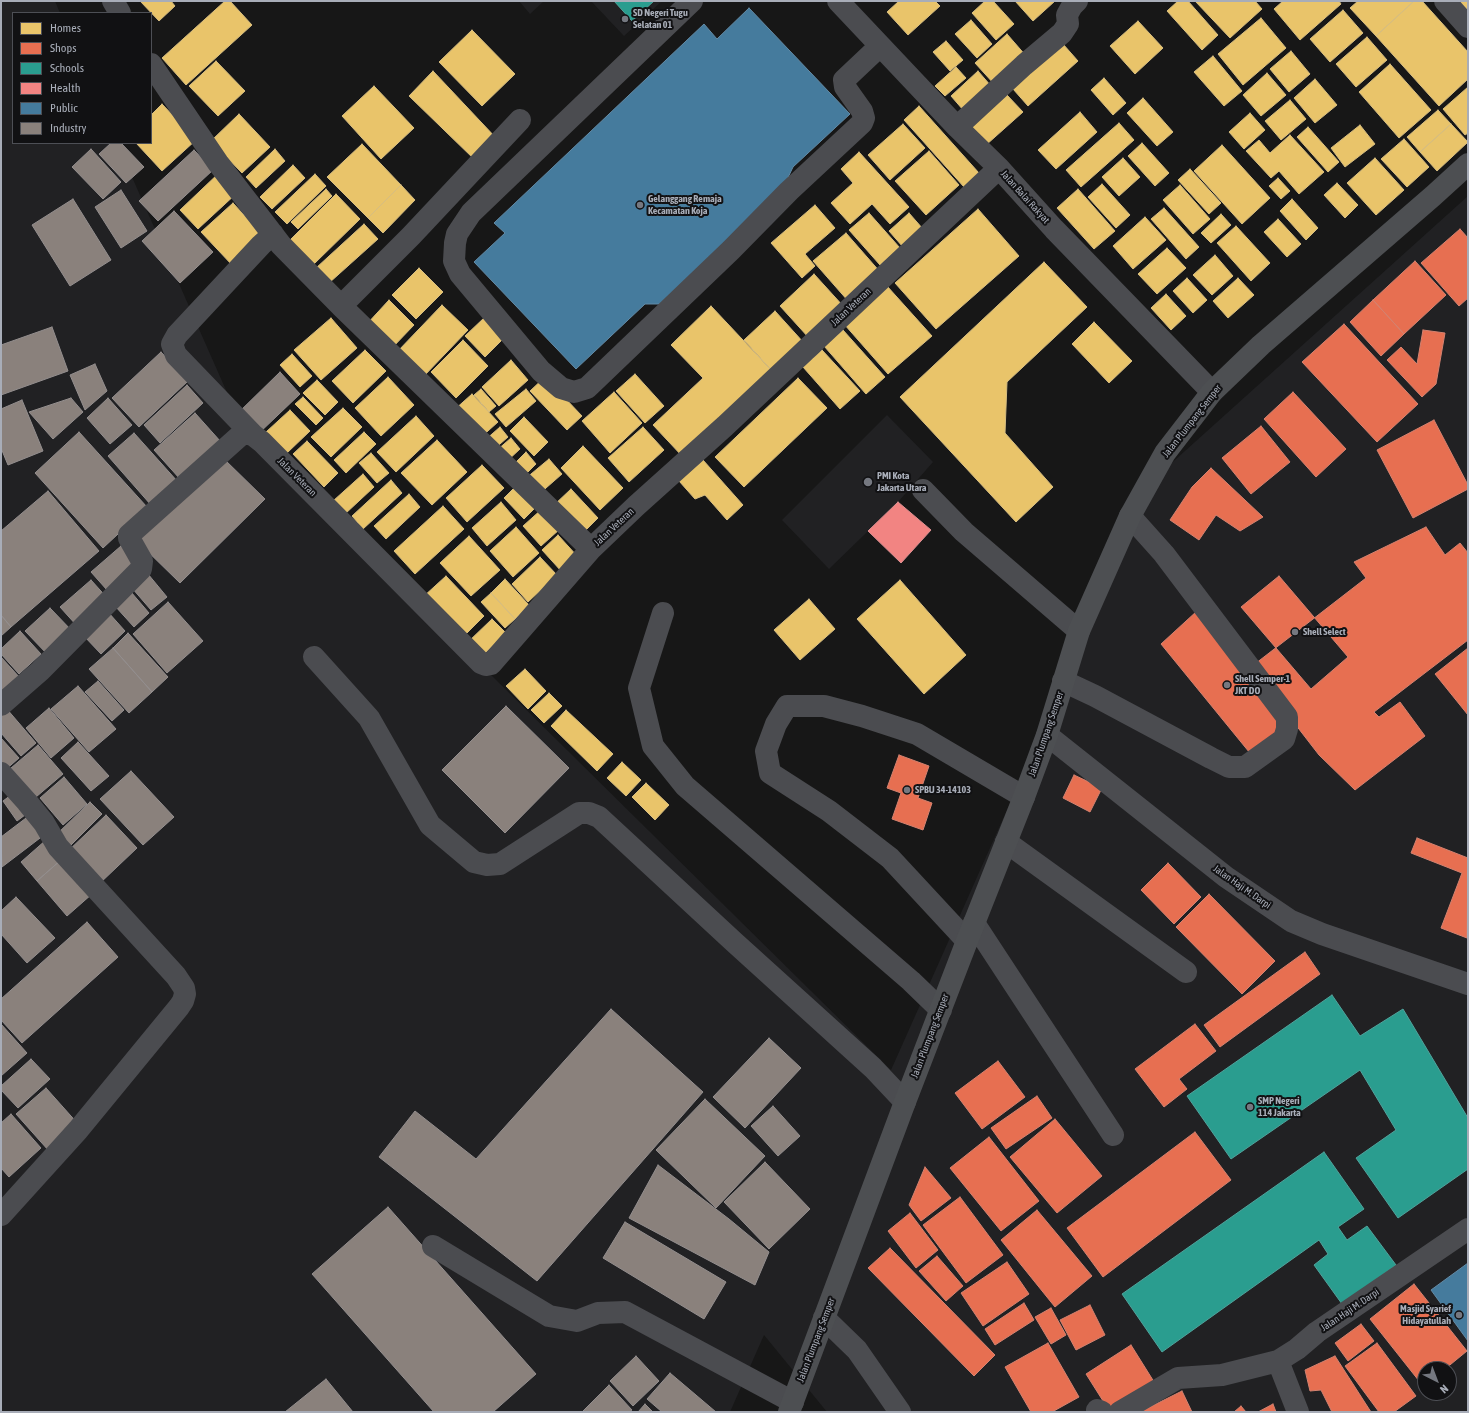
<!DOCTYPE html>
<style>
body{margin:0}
#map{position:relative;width:1469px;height:1413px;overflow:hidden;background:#171717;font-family:"Asap Condensed",sans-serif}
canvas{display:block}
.frame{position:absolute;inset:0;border:2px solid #a8adb8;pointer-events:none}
.legend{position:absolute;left:12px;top:12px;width:140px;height:132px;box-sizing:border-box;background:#111113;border:1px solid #4d4f55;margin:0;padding:5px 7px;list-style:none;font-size:12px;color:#a8adb8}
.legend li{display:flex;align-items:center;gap:8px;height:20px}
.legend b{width:20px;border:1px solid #4d4f55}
.north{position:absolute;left:1417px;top:1361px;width:40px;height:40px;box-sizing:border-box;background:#111113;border:1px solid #4d4f55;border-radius:50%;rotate:138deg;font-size:11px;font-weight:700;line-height:16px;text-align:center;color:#a8adb8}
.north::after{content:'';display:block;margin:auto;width:14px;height:18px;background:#757880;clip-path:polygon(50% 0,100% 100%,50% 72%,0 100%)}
</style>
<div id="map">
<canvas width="1469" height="1413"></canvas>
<div class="frame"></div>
<ul class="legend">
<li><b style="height:11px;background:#e9c46a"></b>Homes</li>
<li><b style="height:11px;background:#e76f51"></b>Shops</li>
<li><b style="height:11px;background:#2a9d8f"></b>Schools</li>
<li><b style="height:11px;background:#f28482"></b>Health</li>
<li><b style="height:11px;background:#457b9d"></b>Public</li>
<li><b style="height:11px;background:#8a817c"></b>Industry</li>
</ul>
<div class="north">N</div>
</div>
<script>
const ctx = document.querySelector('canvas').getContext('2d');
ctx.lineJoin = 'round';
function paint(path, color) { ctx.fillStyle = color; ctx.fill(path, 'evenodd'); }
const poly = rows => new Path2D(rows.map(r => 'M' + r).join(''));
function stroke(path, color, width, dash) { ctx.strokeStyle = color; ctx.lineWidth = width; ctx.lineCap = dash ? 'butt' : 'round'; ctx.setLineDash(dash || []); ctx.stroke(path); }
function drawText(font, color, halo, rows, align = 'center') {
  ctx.font = font + ' "Asap Condensed",sans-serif'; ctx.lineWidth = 4; ctx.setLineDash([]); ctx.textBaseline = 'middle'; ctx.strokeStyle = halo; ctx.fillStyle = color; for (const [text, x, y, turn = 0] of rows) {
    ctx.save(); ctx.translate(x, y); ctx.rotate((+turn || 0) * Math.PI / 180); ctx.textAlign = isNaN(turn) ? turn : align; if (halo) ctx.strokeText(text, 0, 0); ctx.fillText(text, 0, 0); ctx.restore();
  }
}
const built = poly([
 [1,1,55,1,60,13,13,13,13,143,117,143,244,431,891,1070,1155,478,1468,196,1468,1412,827,1412,764,1335,730,1412,1,1412],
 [1425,1369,1449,1369,1449,1393,1425,1393],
 [519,1,544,1,530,14],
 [591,1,662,1,624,36],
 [887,415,933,462,898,502,829,569,782,520]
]);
const homes = poly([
 [140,1,171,1,175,6,159,21,140,1],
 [225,1,230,1,252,25,186,85,162,58,225,1],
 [899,1,935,1,940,6,908,35,887,12,899,1],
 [985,1,993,1,1014,24,996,40,972,13,985,1],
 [1015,1,1055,1,1033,21,1015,1],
 [1178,1,1188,1,1218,35,1202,50,1167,11,1178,1],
 [1195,1,1255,1,1262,9,1230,38,1195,1],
 [1283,1,1339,1,1341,4,1300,40,1274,9,1283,1],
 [1358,1,1414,1,1376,36,1350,8,1358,1],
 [1414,1,1422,1,1468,52,1468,79,1439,106,1376,36,1414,1],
 [1459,1,1468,1,1468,10,1459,1],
 [1343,10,1363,33,1330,62,1310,39,1343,10],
 [1261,18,1286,48,1243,85,1218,54,1261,18],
 [971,20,992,44,977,58,955,34,971,20],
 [1138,21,1163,48,1135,74,1110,46,1138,21],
 [472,30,515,74,482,106,439,62,472,30],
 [1007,34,1027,57,995,85,975,63,1007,34],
 [1367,37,1387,60,1356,87,1336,64,1367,37],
 [946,41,963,60,950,71,933,52,946,41],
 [1063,44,1078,61,1028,106,1013,89,1063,44],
 [1291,51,1310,74,1289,92,1270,69,1291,51],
 [1213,56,1242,91,1224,106,1194,72,1213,56],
 [216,61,245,91,218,116,189,86,216,61],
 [1390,64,1431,110,1399,138,1359,92,1390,64],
 [956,67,966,78,945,96,935,86,956,67],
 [433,71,497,139,476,161,409,96,433,71],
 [978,71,991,86,964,111,951,96,978,71],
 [1267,73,1286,95,1261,116,1243,95,1267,73],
 [1104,78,1126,103,1113,115,1091,90,1104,78],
 [1315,79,1337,105,1315,123,1294,98,1315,79],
 [374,86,414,128,381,159,342,116,374,86],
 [1468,87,1468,133,1465,135,1443,109,1468,87],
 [1007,95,1023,112,986,145,970,128,1007,95],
 [1143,98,1173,132,1157,146,1127,113,1143,98],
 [1290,100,1306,119,1281,140,1265,121,1290,100],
 [162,104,196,140,162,171,136,143,151,143,151,115,162,104],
 [919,106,979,173,964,187,904,120,919,106],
 [1438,110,1451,124,1420,152,1407,137,1438,110],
 [1080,112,1097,132,1056,169,1038,150,1080,112],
 [1250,113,1265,130,1244,149,1229,132,1250,113],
 [239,114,270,147,242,173,211,141,239,114],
 [1119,123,1134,140,1081,187,1066,170,1119,123],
 [903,124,925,148,890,180,868,155,903,124],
 [1451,124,1468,142,1437,171,1420,152,1451,124],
 [1360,125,1375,144,1345,167,1331,148,1360,125],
 [1308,127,1339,162,1328,172,1297,137,1308,127],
 [1290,135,1324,172,1299,194,1279,171,1271,178,1246,151,1259,140,1270,153,1290,135],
 [1404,139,1429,167,1407,187,1381,159,1404,139],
 [1142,143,1169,173,1155,186,1128,156,1142,143],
 [362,144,401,185,368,218,327,177,362,144],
 [1222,145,1270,198,1242,224,1194,171,1222,145],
 [275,149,285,161,256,188,246,177,275,149],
 [929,151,959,185,926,215,895,181,929,151],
 [859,152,909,207,890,224,872,204,850,224,831,203,853,183,841,169,859,152],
 [1123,158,1140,177,1119,196,1102,177,1123,158],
 [1375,158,1404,190,1376,215,1347,183,1375,158],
 [293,165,305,178,272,209,260,197,293,165],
 [1190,169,1221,203,1209,214,1178,180,1190,169],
 [220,172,238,192,198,229,180,210,220,172],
 [315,174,326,186,287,224,275,212,315,174],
 [1278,178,1290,191,1281,199,1269,186,1278,178],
 [1337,183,1358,205,1345,218,1324,195,1337,183],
 [1102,184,1130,215,1116,228,1088,197,1102,184],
 [401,185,415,200,383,233,368,218,401,185],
 [1180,185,1210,219,1193,234,1163,200,1180,185],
 [326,189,332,196,298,229,291,222,326,189],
 [1078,189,1115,231,1094,249,1057,208,1078,189],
 [336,194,360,219,314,264,290,240,336,194],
 [1292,199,1318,228,1306,240,1280,211,1292,199],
 [233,203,264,237,233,266,201,232,233,203],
 [815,205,835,228,805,254,815,266,802,278,771,243,815,205],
 [1164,208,1199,247,1186,259,1151,219,1164,208],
 [978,209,1019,256,936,329,895,283,978,209],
 [869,213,900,248,880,265,849,230,869,213],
 [909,213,923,229,903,247,889,231,909,213],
 [1221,214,1231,225,1211,243,1201,233,1221,214],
 [1145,217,1166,240,1133,269,1113,246,1145,217],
 [1278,219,1301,244,1287,257,1264,232,1278,219],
 [364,224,378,239,329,283,316,268,364,224],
 [1236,226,1270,263,1251,281,1217,243,1236,226],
 [846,233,881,273,849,302,813,261,846,233],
 [1167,248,1186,268,1157,294,1138,274,1167,248],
 [1215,255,1233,276,1212,295,1193,275,1215,255],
 [1044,262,1087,307,1007,382,1005,433,1053,487,1016,522,900,397,1044,262],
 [419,268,443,292,416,319,392,295,419,268],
 [814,274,844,307,809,338,780,306,814,274],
 [1187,278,1207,300,1193,313,1173,291,1187,278],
 [1238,278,1254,295,1228,318,1213,301,1238,278],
 [887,286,932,336,888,374,844,324,887,286],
 [1166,294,1186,316,1171,330,1151,308,1166,294],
 [389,300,414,325,391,349,366,325,389,300],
 [442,305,468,330,423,377,397,352,442,305],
 [711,306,773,372,683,457,653,425,703,378,671,345,711,306],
 [775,311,804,343,773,372,744,340,775,311],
 [485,317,504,338,485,357,465,336,485,317],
 [331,318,357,348,321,380,294,350,331,318],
 [1094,322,1132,361,1109,383,1072,344,1094,322],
 [843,330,885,377,866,394,824,346,843,330],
 [463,340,488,366,456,398,431,372,463,340],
 [365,350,386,371,353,403,332,381,365,350],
 [822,350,860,391,840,409,803,367,822,350],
 [292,354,312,376,300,387,280,365,292,354],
 [511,360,528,380,499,406,482,387,511,360],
 [635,374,664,406,645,423,616,391,635,374],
 [388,377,414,405,381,436,355,408,388,377],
 [545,377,582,416,567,430,530,391,545,377],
 [798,378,827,408,744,487,715,457,798,378],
 [317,380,338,402,325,415,303,393,317,380],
 [481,389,496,406,489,412,474,395,481,389],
 [526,389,536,401,506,427,495,414,526,389],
 [614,392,642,423,610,453,582,421,614,392],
 [472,394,498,422,479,439,453,411,472,394],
 [303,397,323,418,316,425,295,404,303,397],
 [343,408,362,427,331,457,311,437,343,408],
 [290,410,310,431,287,453,266,432,290,410],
 [416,416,434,436,396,472,377,452,416,416],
 [524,417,548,442,534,456,510,431,524,417],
 [500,427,508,437,492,451,484,441,500,427],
 [643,427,664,450,629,482,608,458,643,427],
 [364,432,376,444,346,473,334,460,364,432],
 [511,438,520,449,506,462,496,451,511,438],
 [437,440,467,472,432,505,401,473,437,440],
 [307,441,338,473,324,487,293,454,307,441],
 [583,446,623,488,600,510,561,468,583,446],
 [526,452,536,464,522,478,511,467,526,452],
 [371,453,389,473,377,483,359,463,371,453],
 [549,459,562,474,538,495,525,479,549,459],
 [703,460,743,505,727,520,705,495,695,499,679,481,703,460],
 [482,465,504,488,467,522,446,498,482,465],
 [363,474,374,487,345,514,333,501,363,474],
 [391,480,402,493,363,529,352,516,391,480],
 [517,485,537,506,524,519,504,498,517,485],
 [571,489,598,518,580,536,553,506,571,489],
 [409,494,420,507,386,539,374,526,409,494],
 [501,502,516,520,487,546,472,528,501,502],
 [443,506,464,529,415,574,394,551,443,506],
 [542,509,560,529,541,546,523,526,542,509],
 [516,527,539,553,513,577,490,551,516,527],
 [558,535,578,557,562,572,542,550,558,535],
 [469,536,500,570,471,596,440,563,469,536],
 [540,557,557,575,528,602,512,584,540,557],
 [446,576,484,616,462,638,423,597,446,576],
 [505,579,529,605,515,619,491,593,505,579],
 [900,580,966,655,924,694,857,619,900,580],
 [491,593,515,619,505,628,481,602,491,593],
 [809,599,835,629,800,660,774,630,809,599],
 [492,619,506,633,480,658,467,643,492,619],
 [525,669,546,691,528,709,506,686,525,669],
 [549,693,562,706,544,723,531,710,549,693],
 [566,710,613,754,597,771,551,726,566,710],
 [622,762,641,780,626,796,607,778,622,762],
 [646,783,669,805,655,820,632,797,646,783]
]);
const shops = poly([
 [1460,229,1468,238,1468,298,1459,306,1421,263,1460,229],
 [1415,261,1446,295,1404,334,1373,300,1415,261],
 [1373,300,1404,334,1381,356,1350,322,1373,300],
 [1344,324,1418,404,1377,442,1302,362,1344,324],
 [1423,330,1445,333,1436,384,1422,397,1387,360,1401,347,1417,364,1423,330],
 [1293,392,1346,449,1316,477,1264,419,1293,392],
 [1434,420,1468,485,1468,489,1413,518,1377,450,1434,420],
 [1261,426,1290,462,1251,494,1222,458,1261,426],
 [1211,468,1263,517,1240,531,1216,515,1199,540,1170,520,1192,487,1211,468],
 [1426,527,1445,555,1460,543,1468,553,1468,640,1374,712,1379,717,1400,702,1425,736,1355,790,1319,755,1251,667,1366,578,1354,562,1426,527],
 [1279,576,1348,657,1311,689,1241,607,1279,576],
 [1197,611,1293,726,1254,758,1161,644,1197,611],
 [1468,648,1468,715,1435,674,1468,648],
 [899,755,929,766,918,798,932,803,923,830,892,819,901,793,887,788,899,755],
 [1074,775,1102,788,1090,812,1063,798,1074,775],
 [1417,838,1468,858,1467,938,1441,928,1462,873,1411,853,1417,838],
 [1168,863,1201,897,1174,924,1141,890,1168,863],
 [1209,894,1275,961,1242,994,1176,927,1209,894],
 [1305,952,1320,974,1220,1047,1204,1025,1305,952],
 [1195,1024,1216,1051,1179,1079,1187,1089,1164,1107,1135,1069,1195,1024],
 [998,1061,1025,1097,982,1129,955,1093,998,1061],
 [1037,1096,1052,1118,1006,1149,991,1128,1037,1096],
 [1055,1119,1102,1176,1057,1213,1010,1157,1055,1119],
 [1195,1132,1231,1180,1103,1277,1067,1228,1195,1132],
 [989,1137,1039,1201,1001,1231,950,1168,989,1137],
 [925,1167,951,1198,921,1221,909,1205,925,1167],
 [960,1197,1003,1255,966,1283,923,1225,960,1197],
 [1037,1210,1092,1276,1055,1307,1001,1240,1037,1210],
 [910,1213,938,1250,916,1268,888,1231,910,1213],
 [890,1248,995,1355,974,1376,868,1268,890,1248],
 [937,1256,963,1286,946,1301,919,1271,937,1256],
 [1007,1262,1029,1294,983,1326,961,1293,1007,1262],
 [1414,1284,1467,1351,1445,1369,1425,1369,1425,1385,1423,1386,1370,1319,1414,1284],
 [1024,1303,1034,1320,995,1345,985,1329,1024,1303],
 [1090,1305,1105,1335,1076,1350,1060,1320,1090,1305],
 [1051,1308,1066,1335,1051,1344,1035,1317,1051,1308],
 [1361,1324,1374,1341,1348,1361,1335,1343,1361,1324],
 [1048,1343,1079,1397,1052,1412,1031,1412,1005,1367,1048,1343],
 [1377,1343,1416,1396,1394,1412,1379,1412,1345,1366,1377,1343],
 [1131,1345,1156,1385,1110,1412,1086,1374,1131,1345],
 [1335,1356,1371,1412,1332,1412,1321,1390,1310,1391,1305,1370,1335,1356],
 [1182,1391,1192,1412,1142,1412,1142,1411,1182,1391],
 [1273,1404,1276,1412,1258,1412,1273,1404],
 [1241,1406,1246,1412,1234,1412,1241,1406]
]);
const schools = poly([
 [614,1,654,1,632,21,614,1],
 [1332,995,1360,1036,1403,1009,1468,1118,1468,1169,1398,1218,1356,1158,1396,1130,1360,1070,1231,1159,1187,1096,1332,995],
 [1324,1152,1364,1209,1338,1227,1347,1240,1367,1226,1396,1265,1342,1304,1314,1265,1328,1254,1319,1240,1162,1352,1122,1294,1324,1152]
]);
const health = poly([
 [898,502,931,530,901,563,868,531,898,502]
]);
const public = poly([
 [749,8,850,114,793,167,784,186,665,304,645,304,576,369,474,262,505,233,494,223,704,24,717,39,749,8],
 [1468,1263,1468,1341,1431,1290,1468,1263]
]);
const industry = poly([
 [111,143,121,143,144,167,126,183,99,154,111,143],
 [91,149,121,182,103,199,72,167,91,149],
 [194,150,213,170,158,221,139,201,194,150],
 [121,190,147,231,121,248,95,207,121,190],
 [73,199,111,260,70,286,32,225,73,199],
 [174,211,213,252,180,283,142,241,174,211],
 [52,327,68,371,1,395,1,345,52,327],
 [161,352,188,381,139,427,112,398,161,352],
 [95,364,107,391,85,410,70,375,95,364],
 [280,372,300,394,256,436,236,415,280,372],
 [187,385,203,403,160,443,144,425,187,385],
 [71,398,83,412,53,439,29,412,71,398],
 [108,398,132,425,110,444,87,418,108,398],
 [22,400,43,451,8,465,1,448,1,409,22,400],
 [195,413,221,442,180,479,154,450,195,413],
 [79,432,147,507,103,548,35,473,79,432],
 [134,433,178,482,151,505,108,456,134,433],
 [222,457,265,499,180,583,137,541,222,457],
 [48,491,99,551,11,627,1,615,1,531,48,491],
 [121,546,137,564,107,590,91,572,121,546],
 [148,574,167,597,151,610,132,588,148,574],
 [91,580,109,600,78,627,60,607,91,580],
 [131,592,149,613,134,627,115,606,131,592],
 [168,602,203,641,167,673,133,634,168,602],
 [50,608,74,633,49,656,25,631,50,608],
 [108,612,125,631,101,654,83,635,108,612],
 [1,615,11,627,1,636,1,615],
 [20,631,41,654,19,674,1,654,1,649,20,631],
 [128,633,168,677,152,692,113,648,128,633],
 [113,648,152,692,129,713,89,669,113,648],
 [1,657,21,679,1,696,1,657],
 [98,681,124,710,112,721,85,692,98,681],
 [78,686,116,729,89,752,51,709,78,686],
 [506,706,569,768,505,833,442,770,506,706],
 [6,708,36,743,21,756,1,733,1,711,6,708],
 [49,708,74,738,51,758,26,728,49,708],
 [1,738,19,758,4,771,1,768,1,738],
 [78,742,109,776,91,791,61,758,78,742],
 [38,745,63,774,36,797,11,768,38,745],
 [131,771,174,817,143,845,100,799,131,771],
 [64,777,87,804,63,825,40,798,64,777],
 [15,792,29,812,17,821,3,801,15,792],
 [90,802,102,814,68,848,56,835,90,802],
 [30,815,44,835,2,867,1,837,30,815],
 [106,815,137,848,98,885,67,852,106,815],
 [46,840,62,859,37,881,21,862,46,840],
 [62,859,92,894,67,916,37,881,62,859],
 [16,897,55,938,27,963,1,934,1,911,16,897],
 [87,922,118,957,22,1043,1,1020,1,999,87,922],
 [611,1009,703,1092,537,1281,379,1157,415,1111,476,1159,611,1009],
 [1,1024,27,1053,1,1076,1,1024],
 [769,1038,801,1068,745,1128,713,1097,769,1038],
 [31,1059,50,1079,18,1108,1,1090,1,1086,31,1059],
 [46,1088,79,1125,49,1151,16,1114,46,1088],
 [705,1099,765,1156,716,1208,656,1150,705,1099],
 [773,1106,800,1136,778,1156,751,1126,773,1106],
 [11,1114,41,1148,9,1177,1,1168,1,1123,11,1114],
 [765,1162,810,1209,769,1249,724,1202,765,1162],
 [658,1165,729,1219,769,1252,755,1285,629,1218,658,1165],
 [388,1207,536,1374,493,1412,434,1412,312,1274,388,1207],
 [625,1222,726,1282,704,1319,603,1258,625,1222],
 [636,1356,659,1381,633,1406,610,1381,636,1356],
 [670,1373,716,1412,662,1412,647,1399,670,1373],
 [326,1379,353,1412,285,1412,326,1379],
 [609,1385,632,1410,629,1412,582,1412,609,1385],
 [645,1404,653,1412,638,1412,645,1404]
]);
const minor = poly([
 [113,1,120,13],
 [692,1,471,213,457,234,455,243,454,261,460,274,541,371,561,388,574,392,587,388,731,250,789,191,862,123,864,118,862,111,845,87,844,80,880,46],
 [838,1,957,127,999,168,1054,229,1212,392],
 [1445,1,1468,27],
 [151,64,218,163,281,245,341,306,591,549],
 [957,127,1024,65,1062,33,1068,24,1067,15,1072,6,1077,1],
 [341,306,411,236,520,120],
 [253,435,176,355,172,344,177,335,261,245,273,234],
 [923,490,964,532,1079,631],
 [663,613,639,688,653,746,685,786,911,981,941,1010],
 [314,657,369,718,430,825,474,862,487,865,500,864,579,813,589,813,599,817,734,942,873,1068,905,1102],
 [1063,681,1095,696,1211,758,1229,767,1245,767,1284,739,1287,729,1287,717,1164,554,1130,516],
 [1,705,40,671,141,569,142,561,129,538,129,535,243,433,253,435,262,442,481,663,486,665,491,664,591,549,636,506,725,426,999,168],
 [1047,735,1226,877,1291,921,1322,934,1468,984],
 [1,773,27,802,44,823,58,847,176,976,184,988,185,994,183,1001,179,1007,78,1130,1,1215],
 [1006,842,1186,972],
 [974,923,1113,1135],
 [967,941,890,858,829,811,770,773,766,751,776,724,787,706,824,706,862,716,917,734,1024,797],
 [433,1246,549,1316,577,1321,598,1313,625,1312,793,1402],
 [824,1318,857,1350,900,1412],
 [1097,1410,1102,1412],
 [1120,1412,1178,1378,1222,1375,1278,1361],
 [1298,1412,1278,1361,1297,1349,1317,1332,1468,1229]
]);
const major = poly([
 [789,1412,905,1102,967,941,1024,797,1047,735,1079,631,1130,516,1165,453,1212,392,1261,345,1433,196,1468,164]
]);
const markers = [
 [625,19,4,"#757880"],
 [640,205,4,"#757880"],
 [868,482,5,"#757880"],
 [1295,632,4,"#757880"],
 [1227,685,4,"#757880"],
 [907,790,4,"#757880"],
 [1250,1107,4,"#757880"],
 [1459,1315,4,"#757880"]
];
const poiNames = [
 ["SD Negeri Tugu",633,13],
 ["Selatan 01",633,25],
 ["Gelanggang Remaja",648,199],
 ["Kecamatan Koja",648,211],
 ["PMI Kota",877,476],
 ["Jakarta Utara",877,488],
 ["Shell Select",1303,632],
 ["Shell Semper-1",1235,679],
 ["JKT DO",1235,691],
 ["SPBU 34-14103",915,790],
 ["SMP Negeri",1258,1101],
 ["114 Jakarta",1258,1113],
 ["Masjid Syarief",1451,1309,"right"],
 ["Hidayatullah",1451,1321,"right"]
];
const streetNames = [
 ["Jalan Balai Rakyat",1025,197,48],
 ["Jalan Veteran",851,307,-43],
 ["Jalan Plumpang Semper",1192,421,-52],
 ["Jalan Veteran",297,477,45],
 ["Jalan Veteran",614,527,-43],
 ["Jalan Plumpang Semper",1046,734,-71],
 ["Jalan Haji M. Darpi",1242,887,35],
 ["Jalan Plumpang Semper",930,1036,-69],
 ["Jalan Haji M. Darpi",1350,1310,-34],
 ["Jalan Plumpang Semper",816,1340,-69]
];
paint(built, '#212123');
paint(homes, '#e9c46a');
stroke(homes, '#d6bd81', 1);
paint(shops, '#e76f51');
stroke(shops, '#d48270', 1);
paint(schools, '#2a9d8f');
stroke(schools, '#50a29b', 1);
paint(health, '#f28482');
stroke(health, '#dc9092', 1);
paint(public, '#457b9d');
stroke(public, '#638aa5', 1);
paint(industry, '#8a817c');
stroke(industry, '#938e8e', 1);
stroke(minor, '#4b4c50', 22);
stroke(major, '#4d4f52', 22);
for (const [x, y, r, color] of markers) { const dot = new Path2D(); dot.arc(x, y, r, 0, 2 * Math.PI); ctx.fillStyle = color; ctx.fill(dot); stroke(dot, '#111113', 1.5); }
drawText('bold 10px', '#a8adb8', '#111113', poiNames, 'left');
drawText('10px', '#a8adb8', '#111113', streetNames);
</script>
